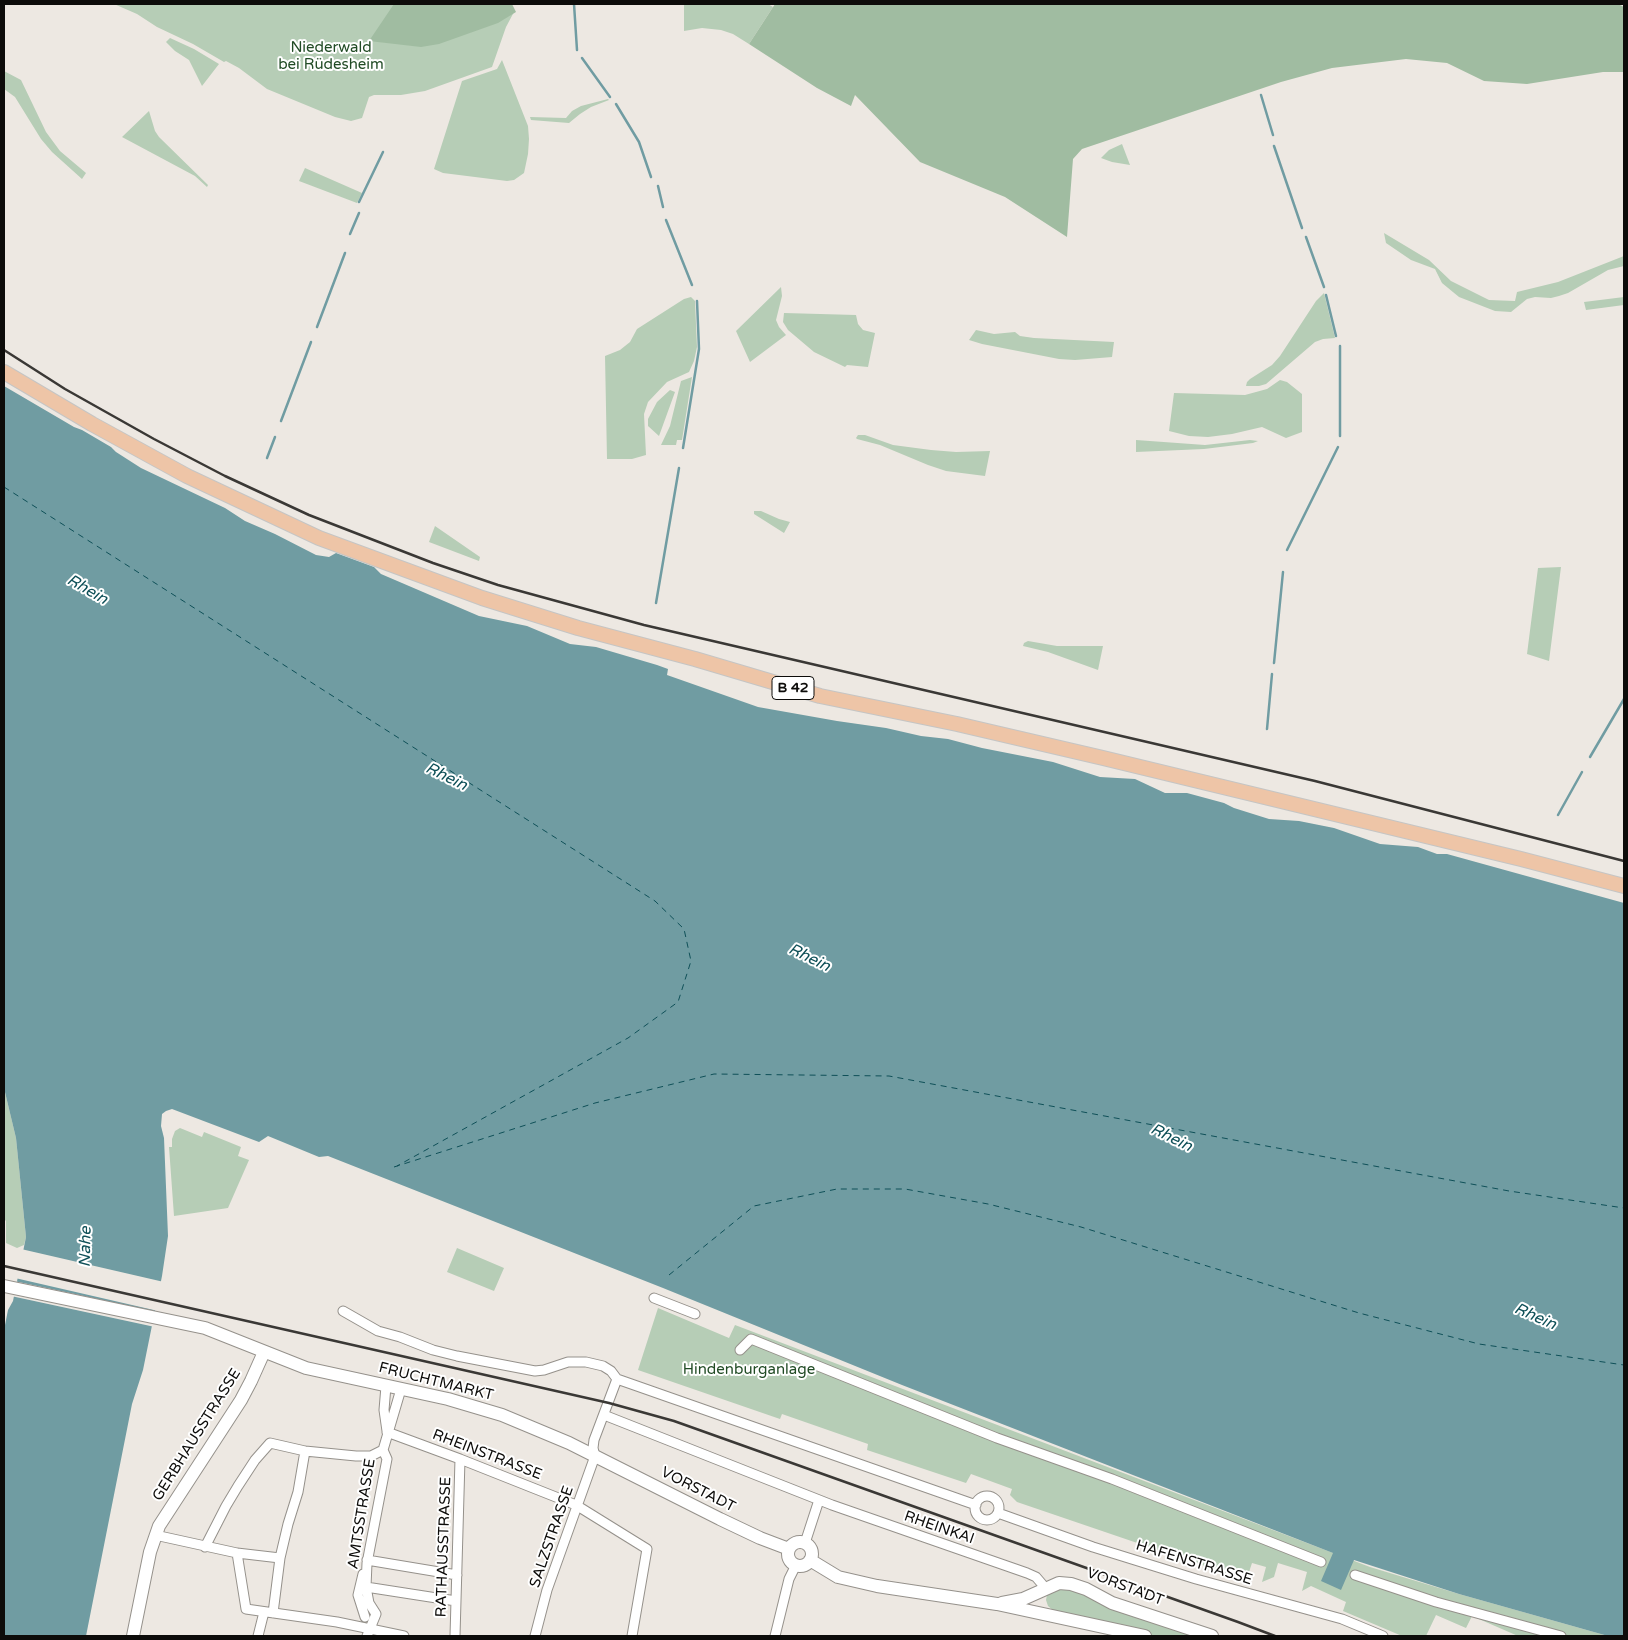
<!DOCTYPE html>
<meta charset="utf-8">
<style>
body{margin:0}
#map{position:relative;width:1628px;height:1640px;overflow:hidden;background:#ede8e2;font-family:"Varela Round",sans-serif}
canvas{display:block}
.frame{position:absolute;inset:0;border:5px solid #0d0c0a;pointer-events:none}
</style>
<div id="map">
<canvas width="1628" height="1640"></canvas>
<div class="frame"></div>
</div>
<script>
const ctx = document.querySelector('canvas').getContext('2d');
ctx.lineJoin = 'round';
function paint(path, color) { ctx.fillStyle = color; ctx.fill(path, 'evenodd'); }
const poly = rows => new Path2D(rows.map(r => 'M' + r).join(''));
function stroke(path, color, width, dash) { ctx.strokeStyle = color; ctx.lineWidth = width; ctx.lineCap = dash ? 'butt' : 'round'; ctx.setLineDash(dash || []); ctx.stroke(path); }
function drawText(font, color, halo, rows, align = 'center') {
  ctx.font = font + ' "Varela Round",sans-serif'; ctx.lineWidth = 4; ctx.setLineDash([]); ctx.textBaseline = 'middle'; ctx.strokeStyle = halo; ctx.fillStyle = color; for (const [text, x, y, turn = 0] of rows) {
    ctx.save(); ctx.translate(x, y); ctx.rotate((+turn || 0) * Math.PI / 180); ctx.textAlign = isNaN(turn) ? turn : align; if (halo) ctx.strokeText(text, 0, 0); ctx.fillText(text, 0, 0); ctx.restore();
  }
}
const green = poly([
 [114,4,511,4,514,12,506,27,492,67,425,91,401,95,374,95,369,97,362,118,351,121,335,117,267,89,239,68,226,61,224,62,193,44,157,27,137,14],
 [684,4,768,4,773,7,749,44,733,34,721,30,702,28,684,31],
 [170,38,194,49,219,64,202,86,189,60,175,51,166,42],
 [502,60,528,126,529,139,528,154,524,173,514,180,507,181,443,173,434,169,462,81,497,69],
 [4,71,21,80,46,132,60,151,86,173,82,179,52,152,41,139,15,97,4,89],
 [608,99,609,100,591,107,580,114,569,123,531,120,530,117,566,118,572,111,581,106],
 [149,111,155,131,159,137,208,185,207,187,195,176,122,137],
 [1122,144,1130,165,1112,162,1101,158,1109,150],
 [305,168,362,193,357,203,299,181],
 [1384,233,1429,260,1451,281,1489,300,1515,301,1517,292,1558,282,1624,256,1624,266,1608,270,1568,293,1559,296,1551,298,1535,297,1527,299,1511,312,1495,311,1459,297,1442,283,1435,269,1411,260,1386,243],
 [781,287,782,296,776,320,779,327,786,335,750,362,736,331],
 [1324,293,1335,338,1323,339,1315,342,1266,384,1259,386,1246,386,1247,382,1250,379,1272,365,1280,356,1316,301],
 [691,297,695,301,697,347,694,361,689,372,667,382,648,402,644,414,646,455,632,459,607,459,605,356,620,350,630,342,637,329,684,299],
 [1624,297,1624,305,1586,310,1584,302],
 [784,313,856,315,858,324,863,330,875,333,868,367,847,365,845,367,814,352,788,330,783,322],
 [976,330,994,334,1015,332,1020,336,1034,338,1114,342,1112,357,1075,360,1059,359,982,344,969,340],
 [692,377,682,440,677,440,676,445,661,445,670,426,681,381],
 [1280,380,1287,382,1302,394,1302,432,1286,438,1262,427,1232,434,1208,437,1189,436,1169,431,1174,393,1245,395,1267,389],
 [670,390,675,392,659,436,648,426,648,419,657,402],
 [858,435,865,435,893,445,931,450,956,452,990,451,985,476,946,471,928,465,880,445,857,439,856,438],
 [1136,440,1205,445,1250,440,1258,441,1253,443,1204,449,1136,452],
 [754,511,761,511,779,519,790,522,784,533,754,514],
 [435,526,480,557,479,561,429,542],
 [1561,567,1549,661,1527,654,1538,568],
 [1028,641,1057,646,1103,646,1098,670,1048,652,1023,646,1024,643],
 [4,1088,16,1138,26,1237,24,1245,17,1248,6,1243,6,1221,4,1219],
 [180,1128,202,1137,204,1132,241,1147,238,1156,249,1160,228,1208,174,1216,169,1147,172,1147,172,1139,175,1131],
 [457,1248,504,1268,494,1291,447,1272],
 [658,1308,729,1338,735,1325,1370,1567,1459,1594,1608,1636,1518,1636,1472,1616,1466,1628,1436,1615,1426,1636,1402,1636,1343,1611,1346,1602,1311,1586,1302,1591,1307,1572,1278,1563,1274,1577,1262,1582,1266,1567,1252,1563,1248,1575,1239,1572,1237,1577,1017,1502,1010,1495,1012,1489,971,1474,966,1483,867,1450,868,1444,782,1414,780,1419,638,1370],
 [1057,1585,1200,1636,1155,1636,1064,1616,1054,1611,1048,1606,1046,1600,1047,1595]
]);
const forest = poly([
 [394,4,512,4,516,12,498,23,439,44,421,47,369,41],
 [775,4,1618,4,1624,7,1624,72,1603,72,1527,84,1484,81,1447,63,1406,59,1332,68,1281,82,1082,149,1073,159,1067,237,1005,197,920,162,855,95,851,106,817,88,749,44]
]);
const water = poly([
 [4,386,74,427,82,430,111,447,116,452,141,468,225,508,245,521,275,534,316,555,329,557,336,553,374,567,381,574,479,616,527,626,570,644,596,647,657,665,668,669,667,675,758,707,837,721,886,728,921,736,948,739,982,748,1053,762,1100,777,1135,779,1165,793,1187,793,1224,803,1234,808,1269,819,1299,821,1334,828,1380,844,1418,847,1437,854,1447,854,1624,903,1624,1636,1608,1636,1459,1594,1354,1560,1341,1590,1321,1581,1333,1553,902,1385,663,1288,328,1156,319,1157,268,1136,259,1142,172,1109,166,1111,162,1114,161,1126,164,1138,168,1236,162,1276,143,1370,132,1404,86,1636,4,1636,4,1330,8,1310,13,1301,26,1237,16,1138,4,1088]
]);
const pier = poly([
 [21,1249,164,1282,158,1311,15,1278],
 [14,1281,158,1312,155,1327,11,1296]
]);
const stream = poly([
 [574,4,577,50],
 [582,58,610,97],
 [1261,95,1273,135],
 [616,104,639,142,651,177],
 [1274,146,1302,228],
 [658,186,663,207],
 [359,202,383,152],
 [666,220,692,285],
 [350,234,359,213],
 [1306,237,1324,287],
 [1326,295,1336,336],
 [317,327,345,253],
 [281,421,311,342],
 [1340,436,1340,346],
 [683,448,699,349,697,301],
 [267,458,275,437],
 [1287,550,1338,447],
 [656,603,679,468],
 [1274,663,1283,572],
 [1267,729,1272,674],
 [1590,757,1624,699],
 [1558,815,1582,772]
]);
const ferry = poly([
 [4,487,655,901,684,929,691,961,678,1002,628,1038,397,1166],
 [394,1167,595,1103,714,1074,889,1076,1509,1191,1624,1208],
 [669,1275,754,1206,837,1189,905,1189,988,1204,1081,1227,1359,1313,1479,1344,1624,1365]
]);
const street = poly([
 [654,1298,695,1314],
 [343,1311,378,1331,400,1337,433,1350,457,1356,535,1371,544,1370,568,1362,586,1362,603,1366,611,1371,617,1379],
 [740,1350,751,1339,997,1438,1112,1479,1321,1562],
 [617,1379,976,1505],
 [386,1386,384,1410,387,1431],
 [604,1415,832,1505,1027,1573,1036,1577,1042,1584,1043,1589],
 [387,1432,460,1459,576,1505,647,1549,632,1636],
 '975 1508a12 12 0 1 1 24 0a12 12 0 1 1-24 0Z',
 [998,1513,1093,1547,1196,1579,1342,1619,1383,1636],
 [155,1535,237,1553,246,1609,337,1622,404,1636],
 [805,1543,819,1500],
 [205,1547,226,1506,238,1486,255,1460,270,1443,305,1451,356,1456,371,1456,383,1450],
 [237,1553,280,1558],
 [367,1560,457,1575],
 [363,1574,358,1595,365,1617],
 [1355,1575,1436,1602,1561,1636],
 [366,1587,456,1601],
 [273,1613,280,1558,288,1524,298,1492,305,1451],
 [258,1636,264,1612],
 [367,1636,376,1614,369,1603,366,1587,367,1563,387,1459,383,1450,401,1389],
 [455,1636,460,1459],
 [535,1636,547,1590,595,1456,593,1448,594,1440,617,1379],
 [775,1636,789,1579,796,1565]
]);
const secondary = poly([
 [4,1286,205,1328,306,1368,448,1399,502,1415,569,1443,720,1519,760,1538,789,1549],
 '788 1554a12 12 0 1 1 24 0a12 12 0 1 1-24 0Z',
 [810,1560,838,1577,877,1586,997,1604,1145,1636],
 [1002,1603,1023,1599,1059,1583,1071,1584,1086,1589,1112,1603,1212,1636],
 [133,1636,150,1552,159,1526,241,1400,251,1381,264,1352]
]);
const primary = poly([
 [4,372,92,424,187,476,319,538,482,598,578,628,695,659,820,696,957,724,1103,758,1521,859,1624,886]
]);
const rail = poly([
 [4,350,65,389,154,439,225,476,309,515,433,563,498,585,644,625,1315,781,1624,861],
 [4,1266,609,1403,674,1421,1238,1622,1275,1636]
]);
const shields = [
 [793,688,42]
];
const shieldNames = [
 ["B 42",793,688]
];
const parkNames = [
 ["Niederwald",331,48],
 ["bei Rüdesheim",331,65],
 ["Hindenburganlage",749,1370]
];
const streetNames = [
 ["FRUCHTMARKT",436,1382,14],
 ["GERBHAUSSTRASSE",197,1435,-58],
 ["RHEINSTRASSE",487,1455,21],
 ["VORSTADT",698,1490,27],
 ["AMTSSTRASSE",362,1514,-81],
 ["RHEINKAI",939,1528,19],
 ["SALZSTRASSE",552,1537,-71],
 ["RATHAUSSTRASSE",444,1547,-88],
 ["HAFENSTRASSE",1194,1563,17],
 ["VORSTADT",1125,1587,21]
];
const waterNames = [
 ["Rhein",87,590,30],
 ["Rhein",446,777,26],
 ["Rhein",809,958,26],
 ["Rhein",1171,1138,26],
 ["Nahe",86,1247,-89],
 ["Rhein",1535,1317,24]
];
paint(green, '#b6cdb6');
paint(forest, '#a0bca1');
paint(water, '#709ca2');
paint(pier, '#ede8e2');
stroke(stream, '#709ca2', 2.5);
stroke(ferry, '#0f5058', 1, [6, 5]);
stroke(street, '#95918b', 11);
stroke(secondary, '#95918b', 14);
stroke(primary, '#c5c5c4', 16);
stroke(street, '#fff', 9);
stroke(secondary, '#fff', 12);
stroke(primary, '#eec5a7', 14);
stroke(rail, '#3a3835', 2.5);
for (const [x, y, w] of shields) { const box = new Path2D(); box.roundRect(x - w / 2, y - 11.5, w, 23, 4); ctx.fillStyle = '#fff'; ctx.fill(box); stroke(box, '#0d0c0a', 1); }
drawText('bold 14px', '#0d0c0a', null, shieldNames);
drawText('15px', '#214b25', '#fff', parkNames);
drawText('15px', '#0d0c0a', '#fff', streetNames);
drawText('italic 16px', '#0f5058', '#fff', waterNames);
</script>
